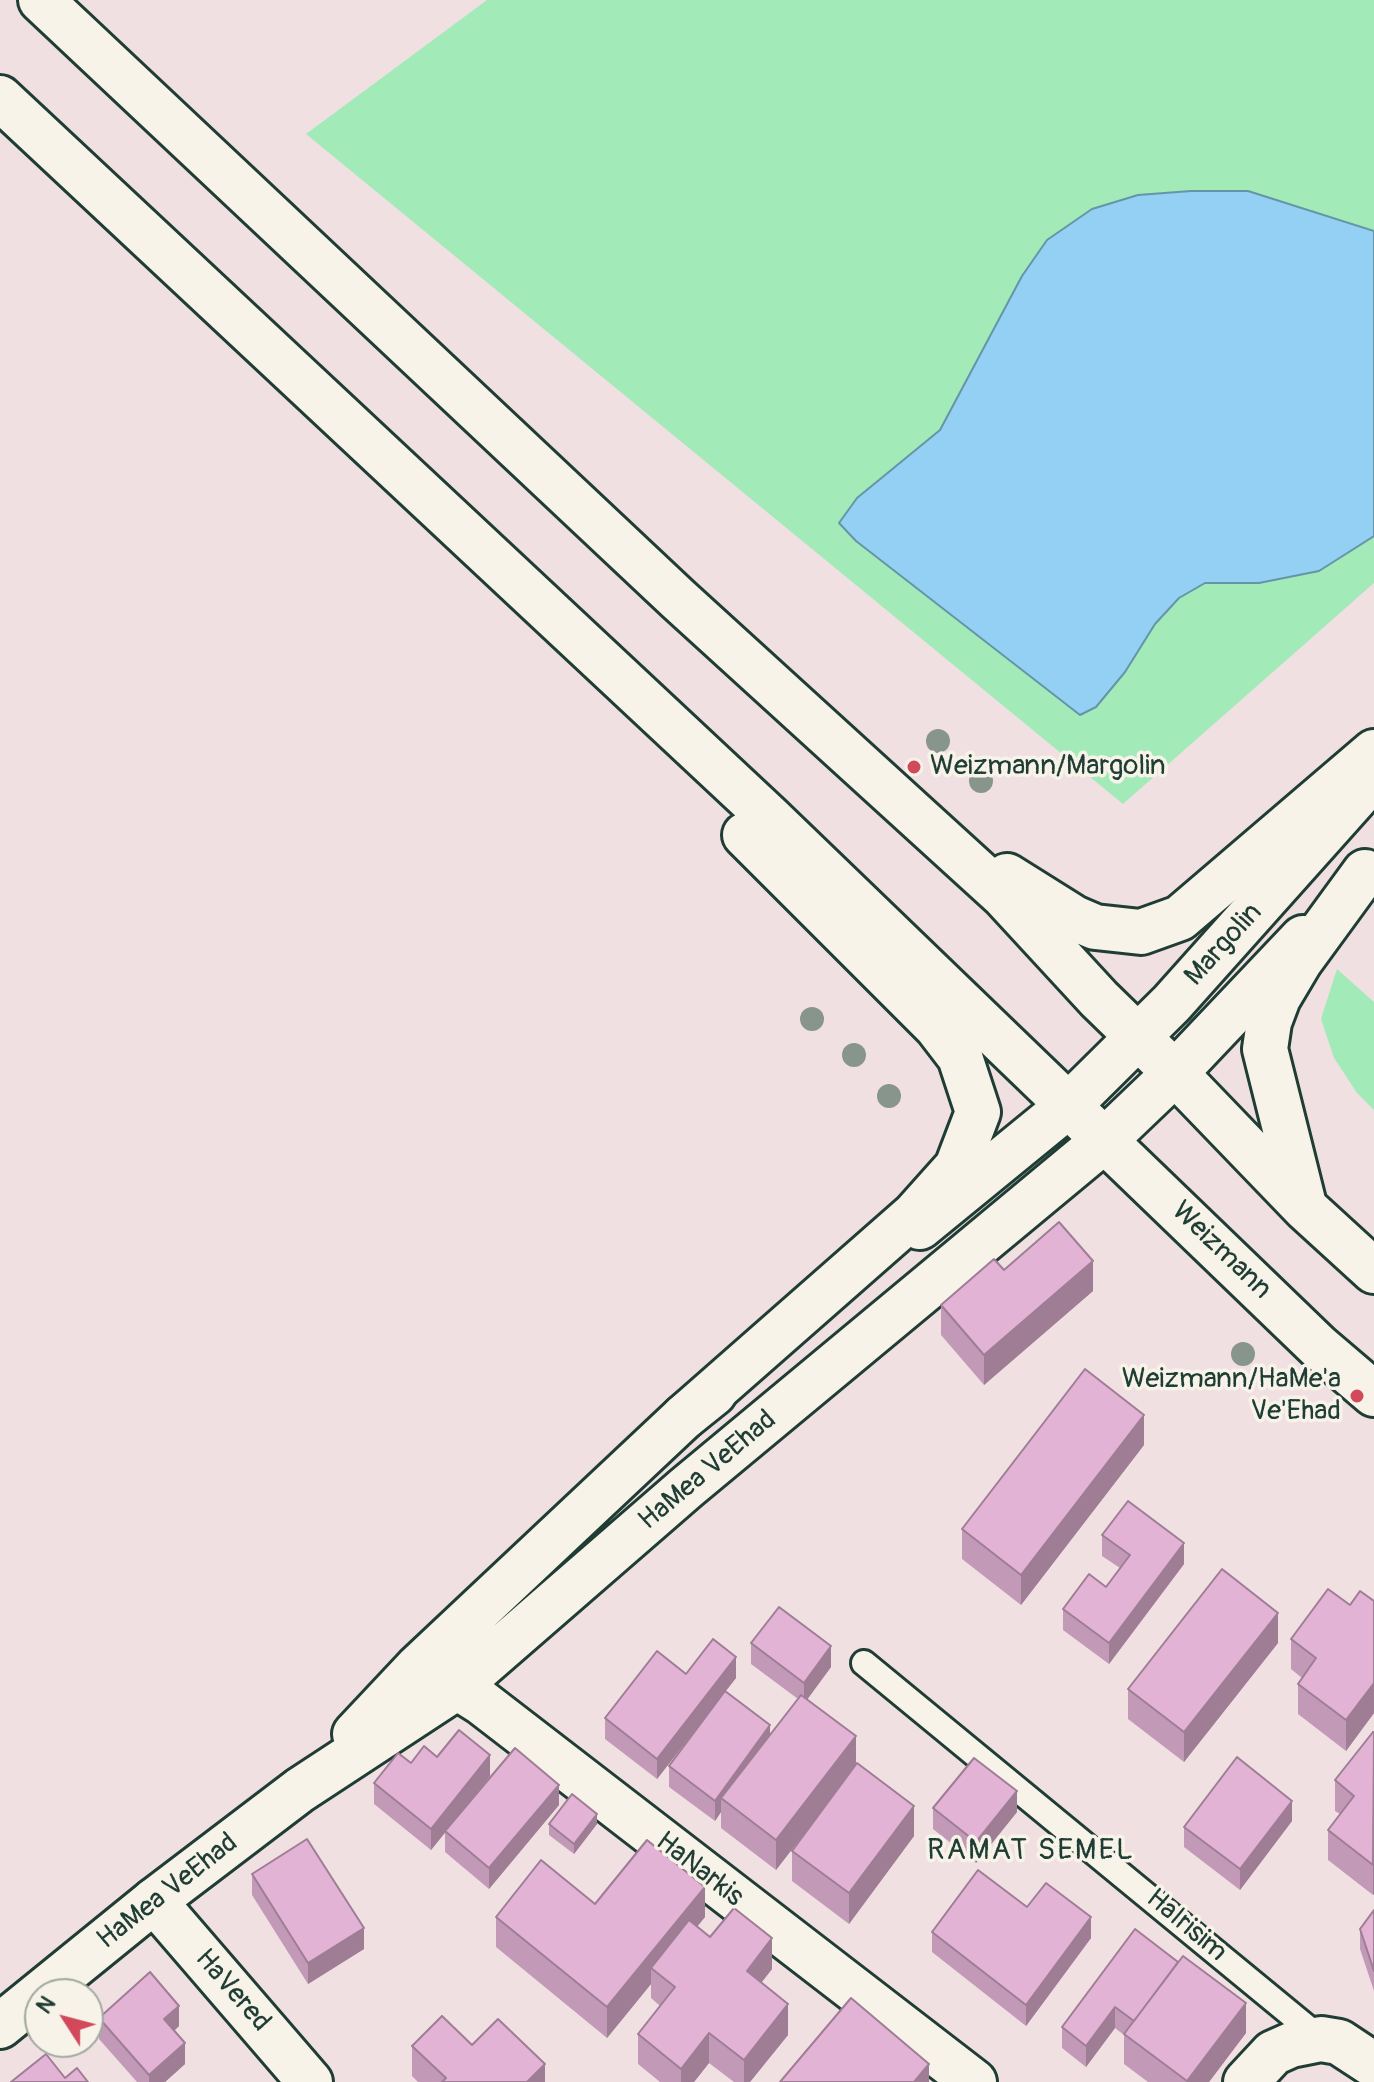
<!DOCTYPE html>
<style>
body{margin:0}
#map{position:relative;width:1374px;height:2082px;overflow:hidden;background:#f1e0e2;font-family:Pangolin,sans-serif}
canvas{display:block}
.north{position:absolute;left:24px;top:1978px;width:80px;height:80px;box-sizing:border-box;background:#f7f3e8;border:2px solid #a1aaa0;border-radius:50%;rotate:306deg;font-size:22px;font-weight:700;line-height:32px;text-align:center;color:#1f3d34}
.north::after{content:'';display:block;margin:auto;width:28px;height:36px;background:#d1495b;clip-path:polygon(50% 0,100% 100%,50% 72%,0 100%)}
</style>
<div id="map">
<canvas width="1374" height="2082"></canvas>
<div class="north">N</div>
</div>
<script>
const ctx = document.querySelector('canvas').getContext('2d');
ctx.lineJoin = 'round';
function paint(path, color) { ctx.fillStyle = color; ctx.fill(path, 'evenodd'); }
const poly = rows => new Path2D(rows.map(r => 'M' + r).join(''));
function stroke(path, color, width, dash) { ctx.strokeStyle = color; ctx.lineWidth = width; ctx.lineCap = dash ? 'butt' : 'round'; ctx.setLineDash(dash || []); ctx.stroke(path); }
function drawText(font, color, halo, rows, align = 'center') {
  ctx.font = font + ' Pangolin,sans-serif'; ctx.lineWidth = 7; ctx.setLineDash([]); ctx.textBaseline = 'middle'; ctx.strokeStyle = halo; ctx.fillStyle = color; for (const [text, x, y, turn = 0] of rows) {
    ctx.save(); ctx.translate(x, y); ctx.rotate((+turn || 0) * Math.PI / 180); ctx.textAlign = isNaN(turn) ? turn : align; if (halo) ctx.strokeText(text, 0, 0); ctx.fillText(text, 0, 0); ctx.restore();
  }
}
const green = poly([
 [487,0,1374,0,1374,583,1123,804,306,134],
 [1337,969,1374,1002,1374,1110,1357,1093,1334,1058,1321,1019]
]);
const water = poly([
 [1191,191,1248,191,1374,231,1374,536,1319,571,1259,583,1205,583,1179,598,1155,624,1125,672,1096,707,1080,715,856,541,839,523,857,498,940,430,1022,276,1047,240,1092,209,1138,195,1191,191]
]);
const service = poly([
 [864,1663,1321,2039]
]);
const minor = poly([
 [425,1673,457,1687,481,1702,974,2082],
 [154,1901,310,2082],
 [1246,2082,1273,2053,1291,2045,1321,2039,1339,2042,1374,2065]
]);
const tertiary = poly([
 [920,1227,1068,1106],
 [355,1734,417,1668,684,1417,714,1393],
 [0,2026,154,1901,300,1790,457,1687,686,1488,1106,1139]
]);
const secondary = poly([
 [1068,1106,1172,1003,1374,777],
 [1106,1139,1175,1073,1303,938]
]);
const primary = poly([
 [41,0,678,599,1004,896,1099,999,1175,1073,1305,1208,1374,1271],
 [0,98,770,818,1319,1347,1374,1394],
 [1007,876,1074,918,1095,927,1141,932,1180,918,1374,752],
 [1304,1205,1265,1049,1269,1022,1278,998,1300,961,1365,872],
 [684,1417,915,1214,957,1167,978,1112,960,1057,937,1027,745,835]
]);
const trees = [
 [938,741],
 [981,781],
 [812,1019],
 [854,1055],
 [889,1096],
 [1243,1354]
];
const wall = poly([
 [1004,1270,1093,1291,984,1385,941,1335,941,1305],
 [1144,1445,1021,1605,962,1559,962,1529],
 [1102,1535,1184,1564,1109,1664,1063,1630,1063,1609,1106,1587,1120,1568,1102,1556],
 [1374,1601,1374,1713,1346,1751,1298,1714,1298,1684,1302,1678,1291,1669,1291,1639,1350,1605],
 [751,1643,831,1667,807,1699,856,1765,914,1836,849,1924,792,1881,792,1851,826,1805,776,1870,721,1828,721,1812,715,1821,669,1787,669,1766,697,1728,657,1779,605,1739,605,1718,686,1674,736,1678,725,1692,770,1735,798,1699,751,1664],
 [1278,1643,1184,1762,1128,1719,1128,1689],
 [1374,1733,1373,1895,1328,1860,1328,1830,1340,1814,1335,1811,1335,1780],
 [437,1757,490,1776,467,1805,559,1805,489,1889,445,1852,445,1833,431,1850,374,1804,374,1783,411,1763],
 [933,1808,1017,1812,976,1863,933,1829],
 [1292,1821,1240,1890,1184,1847,1184,1827],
 [549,1824,597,1824,574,1854,549,1835],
 [252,1874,364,1949,308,1984,252,1895],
 [595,1904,705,1917,697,1926,710,1937,772,1969,761,1983,788,2035,750,2082,734,2082,709,2063,694,2082,660,2082,638,2064,638,2034,660,2006,651,1998,651,1984,607,2038,496,1947,496,1917],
 [1027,1907,1091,1938,1026,2026,932,1952,932,1932],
 [1374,1910,1374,1991,1360,1949,1360,1929],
 [1135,1929,1246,2033,1209,2082,1148,2082,1124,2064,1124,2035,1115,2028,1086,2067,1062,2048,1062,2027],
 [99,2018,179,2026,174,2031,185,2064,165,2082,137,2082,99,2039],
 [472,2045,545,2082,418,2082,412,2076,412,2046]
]);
const shadedWall = poly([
 [1093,1261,1093,1291,984,1385,984,1355],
 [1144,1415,1144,1445,1021,1605,1021,1575],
 [1184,1543,1184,1564,1109,1664,1109,1643],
 [1278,1613,1278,1643,1184,1762,1184,1732],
 [831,1646,831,1667,804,1704,804,1683],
 [736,1657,736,1678,657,1779,657,1759],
 [1374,1683,1374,1713,1346,1751,1346,1720],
 [770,1725,770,1746,721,1798,721,1812,715,1821,715,1801],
 [856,1736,856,1767,776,1870,776,1840],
 [490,1755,490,1776,431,1850,431,1829],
 [559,1785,559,1805,489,1889,489,1868],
 [1017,1791,1017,1812,976,1863,976,1842],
 [1292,1801,1292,1821,1240,1890,1240,1869],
 [914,1806,914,1836,849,1924,849,1893],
 [597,1814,597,1824,574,1854,574,1844],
 [1374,1864,1374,1894,1373,1895,1373,1865],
 [705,1887,705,1917,659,1974,651,1968,651,1984,607,2038,607,2007],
 [1091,1917,1091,1938,1026,2026,1026,2005],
 [364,1928,364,1949,308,1984,308,1963],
 [772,1938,772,1969,747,2001,747,1971],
 [1246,2003,1246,2033,1209,2082,1187,2082],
 [788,2004,788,2035,750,2082,744,2082,744,2060],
 [179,2006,179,2026,164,2040,164,2019],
 [1115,2007,1115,2028,1086,2067,1086,2046],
 [709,2033,709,2063,694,2082,681,2082,681,2069],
 [185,2043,185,2064,165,2082,149,2082,149,2075],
 [545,2064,545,2082,527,2082],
 [929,2064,929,2082,914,2082]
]);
const building = poly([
 [1059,1222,1093,1261,984,1355,941,1305,994,1259,1004,1270,1059,1222],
 [1085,1369,1144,1415,1021,1575,962,1529,1085,1369],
 [1128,1501,1184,1543,1109,1643,1063,1609,1089,1574,1106,1587,1130,1555,1102,1535,1128,1501],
 [1222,1569,1278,1613,1184,1732,1128,1689,1222,1569],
 [1328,1589,1350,1605,1360,1591,1374,1601,1374,1683,1346,1720,1298,1684,1316,1658,1291,1639,1328,1589],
 [779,1607,831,1646,804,1683,751,1643,779,1607],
 [713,1639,736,1657,657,1759,605,1718,657,1651,686,1674,713,1639],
 [725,1691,770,1725,715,1801,669,1766,725,1691],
 [801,1695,856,1736,776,1840,721,1798,801,1695],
 [459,1730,490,1755,431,1829,374,1783,398,1753,411,1763,424,1746,437,1757,459,1730],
 [1373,1732,1374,1733,1373,1865,1328,1830,1354,1796,1335,1780,1373,1732],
 [515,1748,559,1785,489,1868,445,1831,515,1748],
 [1237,1757,1292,1801,1240,1869,1184,1827,1237,1757],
 [974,1758,1017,1791,976,1842,933,1808,974,1758],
 [857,1763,914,1806,849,1893,792,1851,857,1763],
 [572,1794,597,1814,574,1844,549,1824,572,1794],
 [307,1839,364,1928,308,1963,252,1874,307,1839],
 [647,1840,705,1887,607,2007,496,1917,541,1860,595,1904,647,1840],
 [978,1870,1027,1907,1046,1883,1091,1917,1026,2005,932,1932,978,1870],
 [734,1908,772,1938,747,1971,788,2004,744,2060,709,2033,681,2069,638,2034,675,1987,651,1968,689,1920,710,1937,734,1908],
 [1374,1910,1374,1971,1360,1929,1374,1910],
 [1135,1929,1178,1962,1134,2021,1115,2007,1086,2046,1062,2027,1135,1929],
 [1183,1956,1246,2003,1187,2081,1124,2034,1183,1956],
 [150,1972,179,2006,164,2019,185,2043,149,2075,99,2018,150,1972],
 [851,1998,929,2064,914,2082,780,2082,851,1998],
 [442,2016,472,2045,498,2019,545,2064,527,2082,442,2082,446,2078,412,2046,442,2016],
 [46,2054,65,2078,77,2068,88,2082,11,2082,46,2054]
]);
const markers = [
 [914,767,8,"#d1495b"],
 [1357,1396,8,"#d1495b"]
];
const poiNames = [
 ["Weizmann/Margolin",930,767],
 ["Weizmann/HaMe'a",1341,1380,"right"],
 ["Ve'Ehad",1341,1412,"right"]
];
const streetNames = [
 ["Margolin",1224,945,-48],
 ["Weizmann",1221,1251,44],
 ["HaMea VeEhad",708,1471,-40],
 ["HaNarkis",699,1870,38],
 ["HaMea VeEhad",168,1892,-38],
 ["HaIrisim",1186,1926,40],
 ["HaVered",232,1991,49]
];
const neighbourhoodNames = [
 ["RAMAT SEMEL",1031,1851]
];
paint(green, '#a2eab8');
paint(water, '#93d0f4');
stroke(water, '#6595a7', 2);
stroke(service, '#1f3d34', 30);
stroke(minor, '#1f3d34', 50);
stroke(tertiary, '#1f3d34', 50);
stroke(secondary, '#1f3d34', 50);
stroke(primary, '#1f3d34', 50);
stroke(service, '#f7f3e8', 24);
stroke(minor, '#f7f3e8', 44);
stroke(tertiary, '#f7f3e8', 44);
stroke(secondary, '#f7f3e8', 44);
stroke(primary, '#f7f3e8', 44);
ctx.fillStyle = '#88958d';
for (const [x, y] of trees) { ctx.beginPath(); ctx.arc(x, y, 12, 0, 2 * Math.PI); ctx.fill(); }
paint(wall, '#c29ab7');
paint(shadedWall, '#9e7d95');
paint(building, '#e2b3d5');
stroke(building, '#9e7d95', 2);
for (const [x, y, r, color] of markers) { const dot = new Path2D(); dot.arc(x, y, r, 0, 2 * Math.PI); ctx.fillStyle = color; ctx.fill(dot); stroke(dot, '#f7f3e8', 3); }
drawText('28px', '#1f3d34', '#f7f3e8', poiNames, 'left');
drawText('28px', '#1f3d34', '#f7f3e8', streetNames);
ctx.letterSpacing = '2px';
drawText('30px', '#1f3d34', '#f7f3e8', neighbourhoodNames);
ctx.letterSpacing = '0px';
</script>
